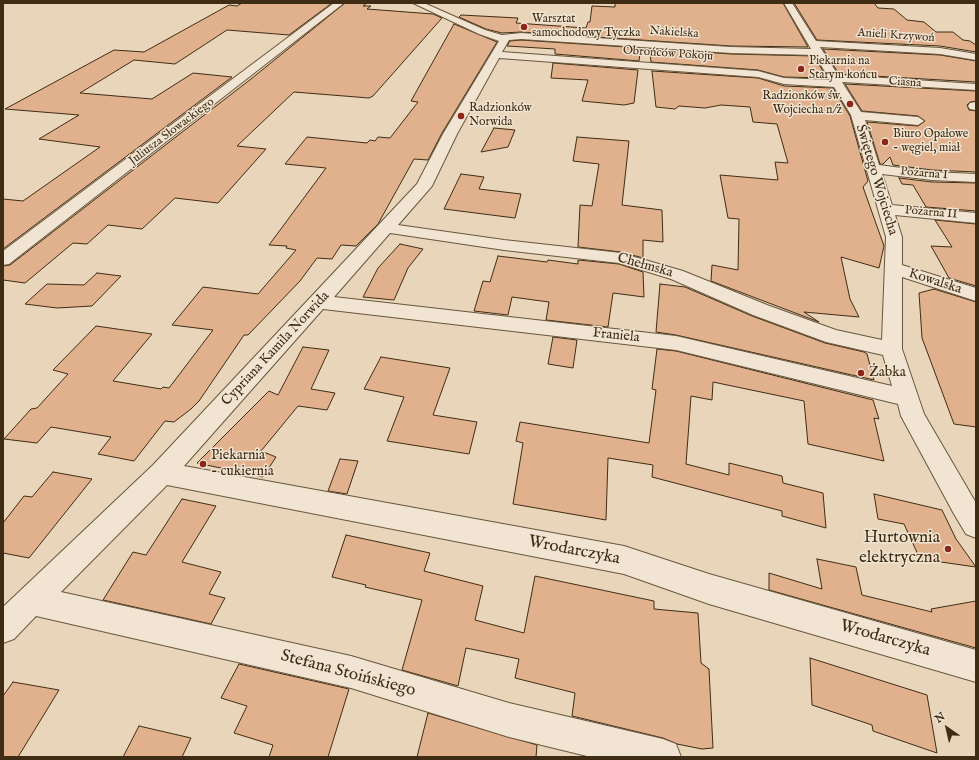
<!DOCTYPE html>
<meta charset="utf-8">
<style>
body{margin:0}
#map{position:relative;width:979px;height:760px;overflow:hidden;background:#e9d5b9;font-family:"IM FELL English",serif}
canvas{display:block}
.frame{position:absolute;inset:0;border:4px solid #3e2d14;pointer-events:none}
.north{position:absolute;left:927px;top:708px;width:40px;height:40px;-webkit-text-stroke:3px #f1e4d2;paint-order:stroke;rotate:326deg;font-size:11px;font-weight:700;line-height:16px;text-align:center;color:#3e2d14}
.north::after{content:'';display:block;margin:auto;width:14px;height:18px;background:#3e2d14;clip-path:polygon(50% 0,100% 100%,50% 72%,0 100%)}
</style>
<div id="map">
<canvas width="979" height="760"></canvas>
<div class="frame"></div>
<div class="north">N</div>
</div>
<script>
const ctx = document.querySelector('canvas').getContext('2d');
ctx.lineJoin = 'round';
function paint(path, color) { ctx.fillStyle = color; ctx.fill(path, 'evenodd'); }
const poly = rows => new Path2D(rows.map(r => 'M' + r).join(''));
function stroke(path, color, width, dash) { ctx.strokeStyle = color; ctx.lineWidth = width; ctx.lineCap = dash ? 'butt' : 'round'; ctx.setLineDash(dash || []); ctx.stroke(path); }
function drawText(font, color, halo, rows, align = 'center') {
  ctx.font = font + ' "IM FELL English",serif'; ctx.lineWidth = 3; ctx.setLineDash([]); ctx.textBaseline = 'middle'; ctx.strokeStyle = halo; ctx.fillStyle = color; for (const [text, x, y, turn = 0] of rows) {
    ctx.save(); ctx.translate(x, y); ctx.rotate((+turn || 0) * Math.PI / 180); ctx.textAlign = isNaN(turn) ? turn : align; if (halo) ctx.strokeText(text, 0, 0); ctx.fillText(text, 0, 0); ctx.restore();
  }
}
const building = poly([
 [242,3,332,3,289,35,227,30,175,64,134,60,80,93,152,99,193,73,232,77,3,249,3,199,23,201,100,147,39,139,79,115,5,109,114,50,144,52,229,5,237,6,242,3],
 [345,3,367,3,363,6,371,6,367,9,433,14,442,18,373,96,369,98,294,92,237,146,266,149,218,203,175,198,142,229,108,225,87,244,73,243,25,283,3,280,3,266,10,265,251,79,345,3],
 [615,3,783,3,808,47,731,46,521,32,502,33,486,29,459,17,461,15,518,18,516,23,586,28,588,22,590,22,592,6,615,7,615,3],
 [794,3,874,3,878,8,894,9,907,20,924,22,936,32,953,32,963,40,970,41,976,45,976,52,940,46,817,40,794,3],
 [454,24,497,42,442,133,428,160,414,159,378,224,356,246,341,245,332,259,317,258,300,281,248,335,244,335,199,401,191,409,174,422,165,421,134,461,98,454,111,437,51,427,37,443,4,439,31,409,37,408,68,374,53,370,96,326,152,334,113,381,161,389,163,387,169,388,213,330,172,325,203,287,258,294,296,250,286,248,287,246,269,245,326,168,285,164,307,137,367,143,370,140,375,141,378,137,390,138,418,102,411,101,454,24],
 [521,40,731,54,814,56,827,78,784,77,758,70,651,62,650,54,640,54,639,61,555,54,555,49,507,46,510,41,521,40],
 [823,49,940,55,976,61,976,82,839,74,823,49],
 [553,63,638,70,634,103,624,105,582,101,588,80,551,78,553,63],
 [652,71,758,78,784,86,833,88,850,116,868,181,863,187,884,246,879,268,841,257,850,299,859,317,804,312,819,322,711,281,712,265,738,270,739,219,728,218,720,175,778,180,775,162,788,163,777,124,753,122,750,107,721,105,705,108,679,106,675,109,656,107,652,71],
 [845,84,976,91,976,101,970,102,967,105,969,110,976,111,976,172,932,170,893,165,890,157,883,164,880,164,867,122,918,126,925,121,918,116,862,111,845,84],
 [494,128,515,130,508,147,481,152,494,128],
 [577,137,629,141,622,205,662,210,663,242,643,240,643,258,621,252,578,247,580,205,592,206,599,164,573,161,577,137],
 [461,174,484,177,479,189,521,194,515,218,444,209,461,174],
 [899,178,932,182,976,183,976,211,926,207,913,185,902,184,899,178],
 [935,220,976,224,976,286,949,278,931,246,952,247,935,220],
 [400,244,423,249,408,268,394,300,363,297,378,268,400,244],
 [498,256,547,262,548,260,578,264,578,260,619,264,643,272,644,297,613,293,608,327,546,320,549,302,512,297,508,315,474,311,483,281,490,282,498,256],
 [97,273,121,276,92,306,57,308,25,304,47,284,84,285,97,273],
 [660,284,685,287,752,316,825,343,864,352,867,354,874,380,676,335,656,332,660,284],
 [934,289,976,302,976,427,954,424,922,338,919,293,934,289],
 [553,337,577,340,573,368,548,364,553,337],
 [303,347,329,350,311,389,335,393,327,410,298,406,261,451,276,457,263,477,197,463,269,391,278,395,303,347],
 [657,349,676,351,873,400,879,419,874,418,884,461,808,444,804,401,713,382,712,400,691,396,686,464,729,475,729,463,782,476,783,483,823,493,826,528,782,516,782,511,652,477,653,465,608,458,606,520,513,504,523,443,516,441,520,422,649,443,656,390,652,389,657,349],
 [381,357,450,368,433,415,477,422,469,454,387,441,404,397,364,389,381,357],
 [340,459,358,461,347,494,328,491,340,459],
 [53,472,92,479,29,558,3,553,3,523,24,496,32,497,53,472],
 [874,494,942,510,956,539,976,567,920,559,904,524,878,519,874,494],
 [182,499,216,506,182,562,221,572,209,594,225,598,211,624,103,600,133,552,146,555,182,499],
 [346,535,430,553,424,571,483,586,475,620,524,633,535,576,654,601,654,609,698,613,701,663,709,669,713,748,702,749,677,744,663,738,572,716,575,693,515,678,519,659,466,648,458,686,402,670,422,600,365,587,366,585,332,577,346,535],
 [817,559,856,567,862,595,932,612,931,609,976,601,976,648,769,590,769,573,822,589,817,559],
 [810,658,927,695,937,753,873,731,872,725,812,705,810,658],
 [239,664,349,689,328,757,269,757,273,745,234,733,247,706,221,698,239,664],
 [13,682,59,690,18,757,3,757,3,696,13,682],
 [428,713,537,745,536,757,417,757,428,713],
 [139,726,191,738,182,757,123,757,139,726]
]);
const minor = poly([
 [334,3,344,3,9,264,3,265,3,251,334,3],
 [413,3,424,3,485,30,502,35,521,33,731,47,811,49,784,3,792,3,816,41,940,48,976,54,976,60,940,54,820,47,838,75,976,84,976,90,842,82,861,112,918,117,924,121,918,125,865,120,879,165,932,172,976,174,976,182,932,180,882,174,892,205,976,213,976,223,895,215,902,237,902,265,976,288,976,301,902,277,902,349,924,414,976,503,976,538,966,534,954,514,901,416,898,404,676,350,323,309,184,466,624,546,709,574,976,650,976,682,709,604,624,574,167,485,61,592,351,656,509,703,663,739,676,744,681,757,591,757,509,737,351,688,36,616,14,639,3,643,3,607,153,465,417,184,443,134,499,41,479,34,413,3],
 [521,39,731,53,815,55,830,80,784,78,758,71,502,52,509,40,521,39],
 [499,58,758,77,784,84,834,87,851,115,886,237,882,340,836,330,767,305,683,271,621,253,504,240,398,225,432,186,457,134,499,58],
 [390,233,504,250,619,263,671,279,753,315,826,342,883,355,892,386,676,336,334,297,390,233],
 [976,102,976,110,970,109,968,106,970,103,976,102]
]);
const markers = [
 [524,27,4,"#8f2418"],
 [801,69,4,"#8f2418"],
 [850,104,4,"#8f2418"],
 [461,116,4,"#8f2418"],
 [885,142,4,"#8f2418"],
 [861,373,4,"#8f2418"],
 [203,464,4,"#8f2418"],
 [948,549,4,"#8f2418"]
];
const farPoinames = [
 ["Warsztat",532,20],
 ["samochodowy Tyczka",532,34],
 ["Piekarnia na",809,62],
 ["Starym końcu",809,76],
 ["Radzionków św.",842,97,"right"],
 ["Wojciecha n/ż",842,111,"right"],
 ["Radzionków",469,109],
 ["Norwida",469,123],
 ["Biuro Opałowe",893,135],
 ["- węgiel, miał",893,149]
];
const farStreetnames = [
 ["Nakielska",674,33,4],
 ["Anieli Krzywoń",896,36,4],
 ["Obrońców Pokoju",668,54,4],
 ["Ciasna",905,83,4],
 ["Juliusza Słowackiego",172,132,-37],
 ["Pożarna I",924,174,5],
 ["Pożarna II",931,213,5]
];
const streetNames = [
 ["Świętego Wojciecha",876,180,73],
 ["Chełmska",645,266,16],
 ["Kowalska",935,282,18],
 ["Franiela",616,336,6],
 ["Cypriana Kamila Norwida",276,349,-47]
];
const poiNames = [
 ["Żabka",869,373],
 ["Piekarnia",211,456],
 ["- cukiernia",211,472]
];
const nearPoinames = [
 ["Hurtownia",940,539],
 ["elektryczna",940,559]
];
const nearStreetnames = [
 ["Wrodarczyka",574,551,11],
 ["Wrodarczyka",885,639,16],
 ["Stefana Stoińskiego",348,674,15]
];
paint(building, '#e1b08d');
stroke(building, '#3e2d14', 1);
stroke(minor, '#69573d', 2);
paint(minor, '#f1e4d2');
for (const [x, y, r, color] of markers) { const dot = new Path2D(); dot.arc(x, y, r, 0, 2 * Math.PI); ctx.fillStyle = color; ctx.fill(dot); stroke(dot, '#f1e4d2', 1.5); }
drawText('12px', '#3e2d14', '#f1e4d2', farPoinames, 'left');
drawText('12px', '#3e2d14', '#f1e4d2', farStreetnames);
drawText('14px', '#3e2d14', '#f1e4d2', streetNames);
drawText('14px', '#3e2d14', '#f1e4d2', poiNames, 'left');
drawText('17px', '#3e2d14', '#f1e4d2', nearPoinames, 'right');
drawText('17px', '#3e2d14', '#f1e4d2', nearStreetnames);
</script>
